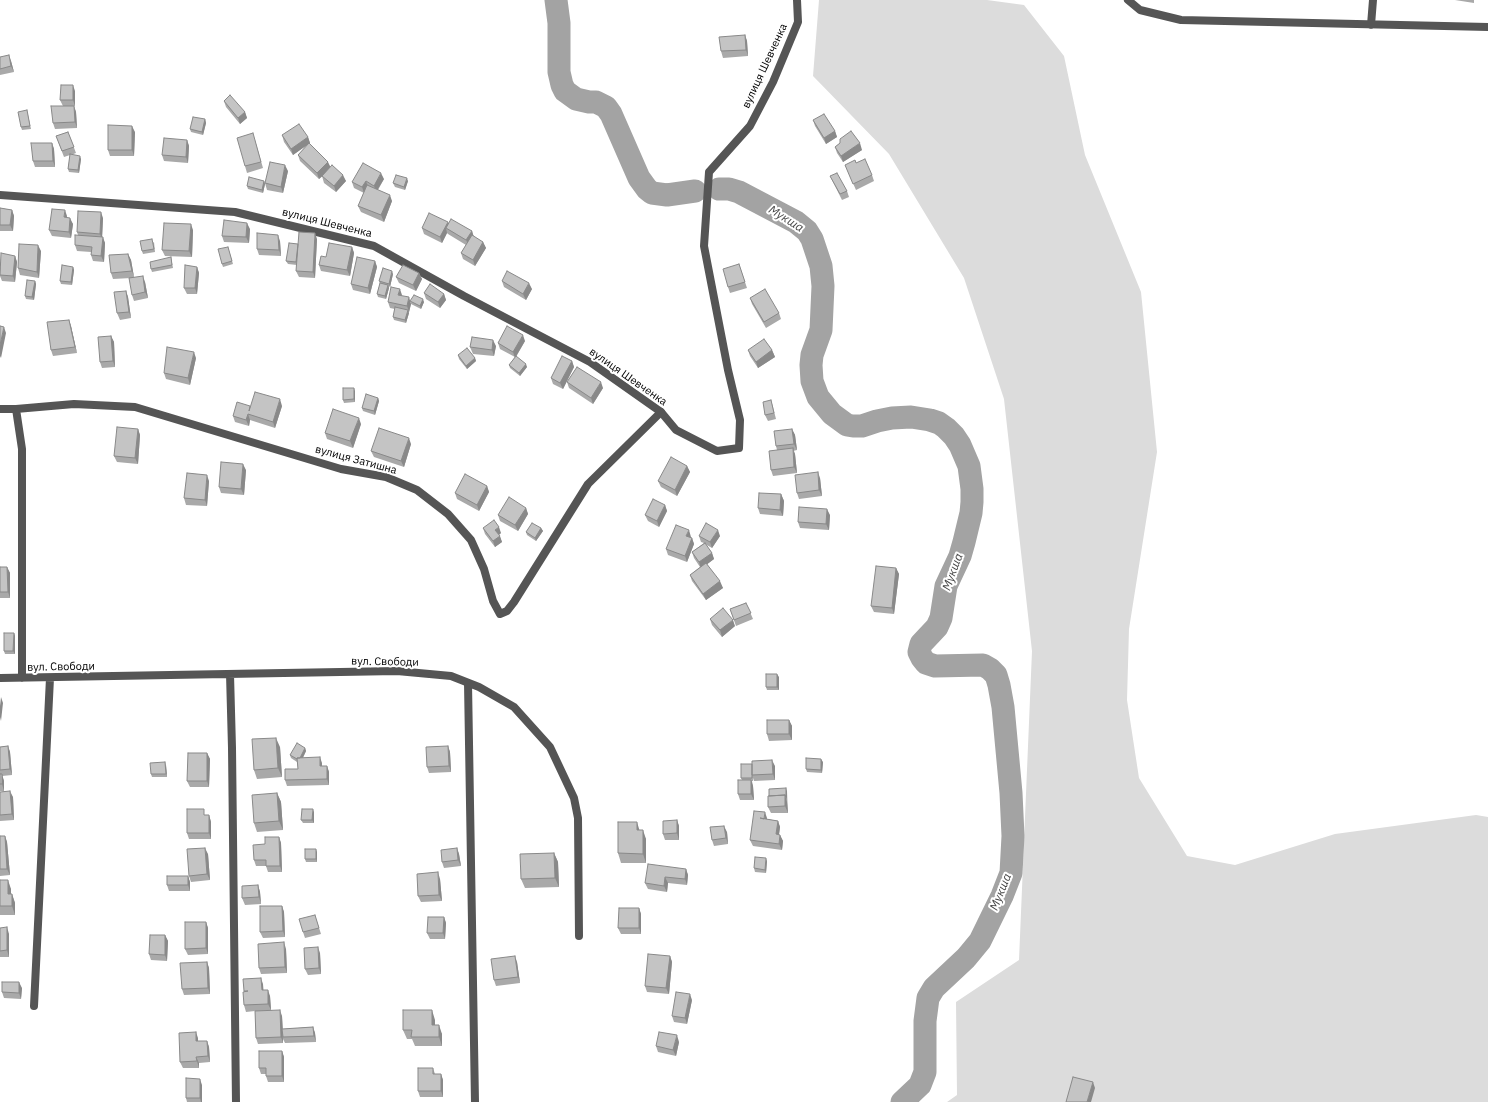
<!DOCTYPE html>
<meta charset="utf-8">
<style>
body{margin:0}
canvas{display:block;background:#fff}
</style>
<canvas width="1488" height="1102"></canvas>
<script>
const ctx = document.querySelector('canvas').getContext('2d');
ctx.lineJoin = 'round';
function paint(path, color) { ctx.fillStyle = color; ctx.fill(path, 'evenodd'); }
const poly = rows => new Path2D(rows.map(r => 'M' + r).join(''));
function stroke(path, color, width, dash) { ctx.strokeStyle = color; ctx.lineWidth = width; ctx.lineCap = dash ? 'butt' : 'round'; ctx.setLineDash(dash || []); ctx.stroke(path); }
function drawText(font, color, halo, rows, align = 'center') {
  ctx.font = font + ' "IBM Plex Sans",sans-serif'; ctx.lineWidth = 4; ctx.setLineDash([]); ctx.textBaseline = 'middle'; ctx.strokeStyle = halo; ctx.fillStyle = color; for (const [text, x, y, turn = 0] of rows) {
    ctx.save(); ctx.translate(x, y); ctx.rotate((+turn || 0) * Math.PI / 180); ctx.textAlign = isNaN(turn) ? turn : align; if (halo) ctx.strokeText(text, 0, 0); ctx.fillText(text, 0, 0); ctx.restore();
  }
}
const green = poly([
 [819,0,987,0,1024,5,1064,56,1085,155,1141,292,1157,452,1129,629,1127,700,1139,778,1187,856,1235,865,1335,834,1476,815,1488,817,1488,1102,947,1102,957,1095,956,1002,1019,960,1032,651,1004,399,964,278,889,154,813,76]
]);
const river = poly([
 [556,0,559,23,559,72,562,85,565,91,576,99,589,102,596,102,606,107,611,114,639,178,647,189,652,193,667,195,695,191],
 [719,189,729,189,739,192,796,222,807,231,812,239,821,266,823,286,821,330,812,355,811,365,812,381,818,397,832,414,847,425,853,426,862,426,877,421,892,418,911,417,930,420,939,423,946,428,954,436,960,445,969,466,972,489,972,502,971,513,964,542,960,556,946,586,941,618,937,627,921,644,919,652,922,658,926,663,935,666,983,665,990,669,996,675,999,685,1003,707,1011,793,1013,836,1011,873,1002,896,980,941,966,958,934,988,928,998,925,1021,925,1072,920,1085,902,1102]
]);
const minor = poly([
 [1128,0,1140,10,1181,20,1488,27],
 [1371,25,1373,0],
 [0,409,16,409,74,404,135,407,341,469,386,477,417,490,448,514,471,540,484,569,493,601,500,614,507,611,514,602,588,484,661,412],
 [16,409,22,449,22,678],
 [230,674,232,748,236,1102],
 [0,678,397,671,451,676,479,687,514,707,550,747,574,798,578,818,579,936],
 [468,683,475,1102],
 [34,1006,50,678]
]);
const tertiary = poly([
 [0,195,235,212,374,246,464,296,590,362,661,412,676,430,717,451,739,448,740,420,728,370,704,246,709,172,750,126,773,82,798,22,797,0]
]);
const wall = poly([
 [1455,0,1474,0,1474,3],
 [745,35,747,41,748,56,723,58,721,51],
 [0,57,11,61,14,72,0,75],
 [75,91,75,106,74,106,76,112,77,128,55,129,53,123,63,106,60,100],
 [224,101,245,112,247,118,240,124,226,107],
 [27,110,31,129,22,130,21,127],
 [205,119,206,123,203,135,191,132,190,129],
 [813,120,835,131,837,137,826,144,815,126],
 [68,132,76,153,71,155,81,159,79,173,69,172,68,169,70,155,64,157,56,136],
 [135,132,134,156,110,156,108,150],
 [282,135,308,137,310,143,310,144,330,167,346,181,336,192,324,183,322,176,324,175,319,179,300,161,298,155,307,145,293,155,284,142],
 [187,140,189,146,188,163,164,161,162,155],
 [255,140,263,168,247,173,245,166],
 [52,143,54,149,55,167,35,167,33,161],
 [840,143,862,150,843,162,837,153,835,147],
 [845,165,872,175,874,181,856,190],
 [288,171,283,193,267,190,265,183],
 [830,176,847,191,849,197,842,200],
 [384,179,378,190,392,201,384,222,361,212,358,206,364,193,354,188,352,182],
 [264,181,265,184,263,193,248,189,247,186],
 [408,181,405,190,395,187,393,183],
 [0,208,12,210,14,216,13,231,0,231],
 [67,216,67,218,73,224,71,238,52,236,49,230],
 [103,218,102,237,105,243,104,262,93,261,91,255,91,252,77,251,75,245,78,235,77,232],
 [448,223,472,231,474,237,483,242,486,248,475,266,463,259,461,253,466,245,448,234,447,233,442,243,424,234,422,228],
 [250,229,249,243,224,242,222,236],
 [193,230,192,257,165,256,162,250],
 [317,239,315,278,299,277,296,271,297,265,288,264,286,261,298,244],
 [280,241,281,256,259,255,257,249],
 [154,242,155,252,143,254,142,251],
 [228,247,233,264,223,267,222,264],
 [352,247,354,253,350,276,321,271,319,265,326,257],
 [41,251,39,278,20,275,18,268],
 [128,254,131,260,134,277,145,282,148,298,134,301,132,295,131,278,113,279,111,273],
 [15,256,17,262,15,282,2,281,0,276,0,268],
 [171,257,173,268,152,272,151,269],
 [375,261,377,267,370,294,353,290,351,284],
 [739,264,747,288,730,293,728,287],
 [73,267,74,270,72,285,61,284,60,281],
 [197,267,199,273,197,294,187,294,184,288],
 [419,273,422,279,416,291,399,283,396,277],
 [393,274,390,287,389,286,389,288,386,299,378,297,377,294,380,283,379,281],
 [35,281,36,284,34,300,26,299,25,296],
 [502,281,532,289,526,300,504,287],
 [126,291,128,297,131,318,120,320,117,313],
 [424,293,444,294,446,300,440,308,426,299],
 [402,295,402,296,411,304,409,312,408,312,409,313,406,323,394,320,393,317,395,309,390,308,388,302],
 [750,298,779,313,781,319,766,328,752,304],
 [410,301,424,302,421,309,411,304],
 [69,320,71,326,77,353,53,356,51,350],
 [111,336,114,342,115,367,102,368,100,362],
 [525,341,516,357,527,367,520,376,510,368,509,365,515,357,500,349,498,343],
 [496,346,494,356,473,354,470,347],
 [748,350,772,350,775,357,758,368,750,356],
 [458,355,475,358,476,361,467,369,459,359],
 [196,358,190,385,166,379,164,373],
 [572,361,574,367,563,389,553,384,551,378],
 [567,382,603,388,593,404,569,388],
 [355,391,355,402,344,403,343,400],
 [378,398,379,401,375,415,363,411,362,408],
 [771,400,773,407,776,419,768,421,765,415],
 [282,406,275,428,250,420,249,426,235,422,233,416,251,407],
 [361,424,353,448,327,439,325,433],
 [138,429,140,435,138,464,117,462,114,456],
 [792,429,795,435,797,450,793,451,795,454,797,473,773,476,771,470,777,450,776,446],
 [411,444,404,467,374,457,371,451],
 [687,466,690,472,677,496,661,487,658,481],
 [246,470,244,495,221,493,219,487],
 [820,478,822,496,799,499,797,493],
 [209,481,207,506,186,505,184,498],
 [487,486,489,492,479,511,457,499,455,493],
 [781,494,784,501,783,516,760,514,758,508],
 [665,505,667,511,659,527,648,521,645,515],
 [526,508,528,514,518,531,500,521,498,515],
 [830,515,829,530,800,528,798,522],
 [483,528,501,533,499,535,502,542,495,547,485,534],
 [541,528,543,531,536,541,527,535,526,532],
 [699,536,720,536,712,548,705,544,712,553,714,559,707,564,723,588,706,600,692,581,690,575,700,567,694,558,692,552,704,543,701,542],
 [691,537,690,538,692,538,694,544,687,562,668,555,666,549],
 [0,567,7,567,10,573,10,598,0,598],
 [896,568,899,574,894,614,874,612,871,606],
 [746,603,753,619,736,626,730,609],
 [710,619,735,626,722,637,712,625],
 [14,633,15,636,15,654,5,654,4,651],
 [779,677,779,690,767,690,766,687],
 [789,720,792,726,792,740,769,741,767,734],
 [8,746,10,752,12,775,2,776,4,781,4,791,0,791,0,747],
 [448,746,450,752,451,772,429,773,427,767],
 [280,747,282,777,257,779,254,770],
 [305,748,306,751,303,758,322,763,322,766,327,766,329,772,329,785,287,786,285,780,298,769,297,762,291,758,290,755],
 [207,753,210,759,209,787,190,787,187,781],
 [823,762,822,773,807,772,806,769],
 [166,765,167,777,152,777,151,774],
 [775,766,775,780,754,781,753,778,753,781,752,781,753,786,754,800,740,800,738,794,742,780,741,778],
 [787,791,788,813,771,813,768,807],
 [0,792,13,797,14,820,0,821],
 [277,793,281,802,283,830,257,832,254,823],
 [314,812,314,823,303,823,301,820],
 [206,815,209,815,211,822,211,839,189,839,187,833],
 [767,818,767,819,778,821,780,827,779,835,780,835,783,841,782,850,753,846,750,840],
 [677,820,679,826,679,840,665,840,663,834],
 [640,830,646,839,646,863,621,863,618,853],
 [727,832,728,844,714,846,712,840],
 [0,836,5,836,7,842,10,875,0,876],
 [279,837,281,843,282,872,268,872,266,866,256,866,254,860,265,844],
 [457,848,459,854,461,866,444,868,442,862],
 [317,852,317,862,306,862,305,859],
 [554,853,558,862,559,887,525,888,521,879],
 [208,854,210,880,191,882,189,876],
 [767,861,766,873,755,872,754,868],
 [686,869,688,875,687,885,668,883,667,892,648,889,645,883],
 [188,876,190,882,190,891,169,891,167,885],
 [440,879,442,901,421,902,418,896],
 [0,880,11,889,11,894,12,894,15,903,15,915,0,915],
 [258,885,260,892,261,904,245,905,242,898],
 [282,906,284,912,285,937,263,938,260,932],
 [639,908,641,914,641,934,621,934,618,928],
 [315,915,321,934,305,938,303,932],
 [444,917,446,923,445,939,430,939,427,933],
 [206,922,208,928,208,954,188,955,185,949],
 [0,928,9,934,9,957,0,957],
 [165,935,168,941,167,961,151,960,149,954],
 [286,949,287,973,261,974,259,968],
 [320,953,321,974,308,975,305,969],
 [670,956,672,962,669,994,647,992,645,986],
 [207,962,209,968,210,994,184,995,182,989],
 [517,962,520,983,496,986,494,980],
 [263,984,263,990,270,996,271,1010,282,1016,283,1029,313,1027,315,1033,316,1042,285,1043,283,1039,283,1043,258,1044,256,1038,255,1011,246,1012,244,1005,244,991],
 [22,988,21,999,4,998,2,992],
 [692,1000,687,1024,674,1022,672,1016],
 [435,1020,435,1025,442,1034,442,1046,415,1046,412,1039,407,1039,403,1030],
 [198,1038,198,1041,207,1041,209,1047,210,1062,199,1063,199,1068,183,1068,180,1062],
 [679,1042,676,1056,658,1052,656,1046],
 [282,1051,284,1057,284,1082,268,1082,266,1076,266,1074,261,1074,259,1068],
 [433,1068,435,1074,441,1074,443,1080,443,1097,420,1097,418,1091],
 [202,1085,202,1102,187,1102,186,1098]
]);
const shadedWall = poly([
 [745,35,747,41,748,56,746,50],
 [9,55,11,61,14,72,11,66],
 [73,85,75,91,75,106,73,100],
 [74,106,76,112,77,128,75,122],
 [245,112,247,118,240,124,238,118],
 [205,119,206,123,203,135,202,132],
 [132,126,135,132,134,156,132,150],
 [835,131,837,137,826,144,824,138],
 [308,137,310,143,293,155,291,149],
 [187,140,189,146,188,163,186,157],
 [52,143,54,149,55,167,53,161],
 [860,143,862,150,843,162,841,156],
 [80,156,81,159,79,173,78,170],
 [328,162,331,168,319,179,317,173],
 [285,165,288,171,283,193,281,187],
 [381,173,384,179,376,192,374,186],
 [343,175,346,181,336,192,334,186],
 [407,178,408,181,405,190,404,187],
 [264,181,265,184,263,193,262,190],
 [366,181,368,187,364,193,362,187],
 [390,195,392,201,384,222,381,215],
 [12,210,14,216,13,231,10,225],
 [65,210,67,216,66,223,64,217],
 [101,212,103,218,102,240,100,234],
 [70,218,73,224,71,238,69,232],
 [448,222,450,228,446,228,447,233,442,243,440,237],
 [247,223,250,229,249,243,246,237],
 [191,224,193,230,192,257,189,251],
 [472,231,474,238,469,246,466,240],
 [315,233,317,239,315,278,313,272],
 [278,235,280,241,281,256,279,250],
 [103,237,105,243,104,262,101,256],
 [483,242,486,248,475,266,473,260],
 [38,245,41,251,39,278,37,272],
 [352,247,354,253,350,276,347,270],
 [128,254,131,260,134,277,132,271],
 [15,256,17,262,15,282,13,276],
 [375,261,377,267,370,294,368,288],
 [73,267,74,270,72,285,71,282],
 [197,267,199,273,197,294,195,288],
 [392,271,393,274,390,287,389,284],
 [419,273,422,279,416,291,413,285],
 [143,276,145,282,148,298,145,292],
 [35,281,36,284,34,300,32,297],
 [529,283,532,289,526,300,523,294],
 [388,285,389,288,386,299,385,296],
 [400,289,402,295,401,301,398,295],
 [126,291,128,297,131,318,129,312],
 [444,294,446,300,440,308,438,302],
 [409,297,411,304,409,312,407,306],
 [423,299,424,302,421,309,420,306],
 [408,310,409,313,406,323,405,320],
 [69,320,71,326,77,353,75,347],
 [4,327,6,333,1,358,0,356,0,345],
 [523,335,525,341,515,358,513,352],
 [111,336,114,342,115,367,113,361],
 [493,340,496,346,494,356,492,350],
 [772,350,775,357,758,368,756,362],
 [194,352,196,358,190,385,188,378],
 [475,358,476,361,467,369,466,366],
 [572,361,574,367,563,389,560,383],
 [526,364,527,367,520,376,519,373],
 [601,382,603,388,593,404,591,398],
 [354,388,355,391,355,402,354,399],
 [378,398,379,401,375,415,374,411],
 [280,399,282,406,275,428,273,422],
 [248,414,250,420,249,426,246,420],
 [359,418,361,424,353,448,350,441],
 [138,429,140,435,138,464,135,458],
 [792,429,795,435,797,450,794,444],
 [409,438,411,444,404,467,401,461],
 [793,448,795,454,797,473,794,467],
 [243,464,246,470,244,495,241,489],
 [687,466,690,472,677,496,675,490],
 [818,472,820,478,822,496,819,490],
 [207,475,209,481,207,506,205,500],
 [487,486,489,492,479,511,477,505],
 [781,494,784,501,783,516,780,510],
 [665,505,667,511,659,527,657,521],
 [526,508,528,514,518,531,515,525],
 [827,509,830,515,829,530,826,524],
 [499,527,501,533,497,536,495,530],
 [541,528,543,531,536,541,535,538],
 [689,530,691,537,689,542,686,536],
 [718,530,720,536,712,548,710,542],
 [500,536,502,542,495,547,493,541],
 [692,538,694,544,687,562,685,556],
 [712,553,714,559,701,569,699,562],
 [7,567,10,573,10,598,8,592],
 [896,568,899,574,894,614,892,608],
 [720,581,723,588,706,600,703,594],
 [733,620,735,626,722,637,720,630],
 [14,633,15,636,15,654,13,651],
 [777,674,779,677,779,690,777,687],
 [1,697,3,703,1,721,0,717,0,706],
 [789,720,792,726,792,740,789,734],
 [276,738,280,747,282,777,278,768],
 [8,746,10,752,12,775,10,769],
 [448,746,450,752,451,772,449,766],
 [305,748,306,751,300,763,299,760],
 [207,753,210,759,209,787,207,781],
 [320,757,322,763,322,772,320,766],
 [821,759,823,762,822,773,821,770],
 [772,760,775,766,775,780,773,774],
 [165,762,166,765,167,777,166,774],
 [327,766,329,772,329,785,327,779],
 [2,774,4,781,4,791,2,784],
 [751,780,753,786,754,800,751,794],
 [786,788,787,791,787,800,786,797],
 [10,791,13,797,14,820,12,814],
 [277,793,281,802,283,830,279,821],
 [785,795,787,802,788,813,785,806],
 [313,809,314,812,314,823,312,820],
 [765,812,767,818,766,825,764,819],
 [209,815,211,822,211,839,209,833],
 [677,820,679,826,679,840,677,833],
 [778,821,780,827,778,841,776,834],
 [637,822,640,832,637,830],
 [724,826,727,832,728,844,726,838],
 [643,830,646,839,646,863,643,854],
 [780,835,783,841,782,850,779,844],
 [5,836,7,842,10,875,7,869],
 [279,837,281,843,282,872,280,866],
 [205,848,208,854,210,880,207,874],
 [457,848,459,854,461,866,458,860],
 [316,849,317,852,317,862,316,859],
 [554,853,558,862,559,887,555,878],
 [766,858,767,861,766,873,765,870],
 [686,869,688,875,687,885,685,879],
 [438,872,440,879,442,901,439,895],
 [188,876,190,882,190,891,188,885],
 [665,877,668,883,667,892,664,886],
 [8,880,11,889,11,903,8,894],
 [258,885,260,892,261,904,259,897],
 [12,894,15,903,15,915,12,906],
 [282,906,284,912,285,937,283,931],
 [639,908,641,914,641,934,639,928],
 [444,917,446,923,445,939,443,933],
 [206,922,208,928,208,954,206,948],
 [7,927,9,934,9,957,7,950],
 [165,935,168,941,167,961,165,955],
 [284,942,286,949,287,973,285,967],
 [318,947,320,953,321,974,319,968],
 [515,956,517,962,520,983,518,977],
 [670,956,672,962,669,994,666,988],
 [207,962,209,968,210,994,208,988],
 [261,978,263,984,264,997,262,990],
 [19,982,22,988,21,999,19,993],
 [268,990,270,996,271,1010,268,1004],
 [690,994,692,1000,687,1024,685,1018],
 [280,1010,282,1016,283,1043,281,1037],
 [432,1010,435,1020,435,1034,432,1025],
 [439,1025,442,1034,442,1046,439,1037],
 [313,1027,315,1033,316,1042,314,1036],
 [196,1032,198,1038,198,1047,196,1041],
 [677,1035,679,1042,676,1056,673,1050],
 [207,1041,209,1047,210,1062,208,1056],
 [282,1051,284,1057,284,1082,282,1076],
 [196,1057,199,1063,199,1068,197,1061],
 [441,1074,443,1080,443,1097,441,1091],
 [200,1079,202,1085,202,1102,201,1102,200,1098],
 [1093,1082,1095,1088,1091,1102,1087,1102]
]);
const building = poly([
 [745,35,746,50,721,51,719,37,745,35],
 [9,55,11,66,0,69,0,57,9,55],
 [61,85,73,85,73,100,60,100,61,85],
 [230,95,245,112,238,118,224,101,230,95],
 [51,106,74,106,75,122,53,123,51,106],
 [27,110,30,126,21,127,18,112,27,110],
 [824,114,835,131,824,138,813,120,824,114],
 [193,117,205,119,202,132,190,129,193,117],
 [299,124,308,137,291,149,282,135,299,124],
 [108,125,132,126,132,150,108,150,108,125],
 [851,131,860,143,841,156,835,147,840,143,840,139,851,131],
 [68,132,74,147,62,151,56,136,68,132],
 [253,133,261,162,245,166,237,138,253,133],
 [164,138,187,140,186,157,162,155,164,138],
 [31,143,52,143,53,161,33,161,31,143],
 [309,143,328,162,317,173,298,155,309,143],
 [70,154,80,156,78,170,68,169,70,154],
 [865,159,872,175,853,184,845,165,855,160,856,163,865,159],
 [270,162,285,165,281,187,265,183,270,162],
 [363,163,381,173,374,186,366,181,362,187,352,182,363,163],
 [332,165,343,175,334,186,322,176,332,165],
 [837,173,847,191,840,194,830,176,837,173],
 [396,175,407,178,404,187,393,183,396,175],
 [249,177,264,181,262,190,247,186,249,177],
 [367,185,390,195,381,215,358,206,367,185],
 [0,208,12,210,10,225,0,225,0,208],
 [52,209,65,210,64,217,70,218,69,232,49,230,52,209],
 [78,211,101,212,100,234,77,232,78,211],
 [429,213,448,222,440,237,422,228,429,213],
 [451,219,472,231,466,240,446,228,451,219],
 [224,220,247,223,246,237,222,236,224,220],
 [164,223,191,224,189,251,162,250,164,223],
 [299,232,315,233,313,272,296,271,299,232],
 [257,233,278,235,279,250,257,249,257,233],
 [75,235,103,237,101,256,91,255,92,247,75,245,75,235],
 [472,235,483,242,473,260,461,253,472,235],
 [152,239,154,249,142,251,140,241,152,239],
 [289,243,298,244,296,262,286,261,289,243],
 [329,243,352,247,347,270,319,265,321,256,326,257,329,243],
 [19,244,38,245,37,272,18,268,19,244],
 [228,247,232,261,222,264,218,249,228,247],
 [1,253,15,256,13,276,0,275,1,253],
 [128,254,132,271,111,273,109,255,128,254],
 [171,257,172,265,151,269,150,262,171,257],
 [357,257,375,261,368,288,351,284,357,257],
 [739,264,745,282,728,287,723,269,739,264],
 [62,265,73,267,71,282,60,281,62,265],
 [185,265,197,267,195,288,184,288,185,265],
 [403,265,419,273,413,285,396,277,403,265],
 [383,268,392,271,389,284,379,281,383,268],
 [507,271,529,283,523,294,502,281,507,271],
 [143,276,145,292,132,295,129,278,143,276],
 [27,280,35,281,32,297,25,296,27,280],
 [380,283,388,285,385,296,377,294,380,283],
 [430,284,444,294,438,302,424,293,430,284],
 [391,287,400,289,398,295,409,297,407,306,388,302,391,287],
 [765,289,779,313,764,322,750,298,765,289],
 [126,291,129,312,117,313,114,292,126,291],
 [414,295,423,299,420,306,410,301,414,295],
 [395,307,408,310,405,320,393,317,395,307],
 [69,320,75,347,51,350,47,322,69,320],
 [0,326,4,327,0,345,0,326],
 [507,326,523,335,513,352,498,343,507,326],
 [111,336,113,361,100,362,98,337,111,336],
 [472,337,493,340,492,350,470,347,472,337],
 [764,339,772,350,756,362,748,350,764,339],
 [167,347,194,352,188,378,164,373,167,347],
 [467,348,475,358,466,366,458,355,467,348],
 [516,356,526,364,519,373,509,365,516,356],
 [562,356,572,361,560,383,551,378,562,356],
 [577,367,601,382,591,398,567,382,577,367],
 [343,388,354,388,354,399,343,400,343,388],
 [255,392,280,399,273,422,248,414,246,420,233,416,237,402,250,406,249,411,255,392],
 [366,394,378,398,374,411,362,408,366,394],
 [771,400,774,413,765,415,763,402,771,400],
 [333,409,359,418,350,441,325,433,333,409],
 [117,427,138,429,135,458,114,456,117,427],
 [379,428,409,438,401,461,371,451,379,428],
 [792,429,794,444,776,446,774,431,792,429],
 [793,448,794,467,771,470,769,451,793,448],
 [671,457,687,466,675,490,658,481,671,457],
 [221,462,243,464,241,489,219,487,221,462],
 [818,472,819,490,797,493,795,475,818,472],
 [187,473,207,475,205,500,184,498,187,473],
 [465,474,487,486,477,505,455,493,465,474],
 [759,493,781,494,780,510,758,508,759,493],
 [509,497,526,508,515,525,498,515,509,497],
 [653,499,665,505,657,521,645,515,653,499],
 [799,507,827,509,826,524,798,522,799,507],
 [494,520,499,527,495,530,500,536,493,541,483,528,494,520],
 [532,523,541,528,535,538,526,532,532,523],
 [706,523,718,530,710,542,699,536,706,523],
 [676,525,689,530,686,536,692,538,685,556,666,549,676,525],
 [705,543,712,553,699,562,692,552,705,543],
 [706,563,720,581,703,594,690,575,706,563],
 [876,566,896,568,892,608,871,606,876,566],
 [0,567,7,567,8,592,0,592,0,567],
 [746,603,751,613,734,620,730,609,746,603],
 [723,608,733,620,720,630,710,619,723,608],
 [4,633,14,633,13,651,4,651,4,633],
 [766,674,777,674,777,687,766,687,766,674],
 [767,720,789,720,789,734,767,734,767,720],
 [276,738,278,768,254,770,252,739,276,738],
 [297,743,305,748,300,758,297,758,297,759,290,755,297,743],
 [8,746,10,769,0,770,0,747,8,746],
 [448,746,449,766,427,767,426,747,448,746],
 [188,753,207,753,207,781,187,781,188,753],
 [320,757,320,766,327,766,327,779,285,780,285,769,298,769,297,758,320,757],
 [806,758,821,759,821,770,806,769,806,758],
 [772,760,773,774,752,775,752,761,772,760],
 [165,762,166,774,151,774,150,763,165,762],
 [741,764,752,764,752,778,741,778,741,764],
 [0,774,2,774,2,784,0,784,0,774],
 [738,780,751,780,751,794,738,794,738,780],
 [786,788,786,797,785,795,769,796,769,789,786,788],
 [10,791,12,814,0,815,0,792,10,791],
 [277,793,279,821,254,823,252,795,277,793],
 [785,795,785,806,768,807,768,796,785,795],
 [187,809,204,809,204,815,209,815,209,833,187,833,187,809],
 [302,809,313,809,312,820,301,820,302,809],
 [754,811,765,812,764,819,760,818,778,821,776,834,780,835,779,844,750,840,754,811],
 [677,820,677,833,663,834,663,821,677,820],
 [618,822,637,822,637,830,643,830,643,854,618,853,618,822],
 [724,826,726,838,712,840,710,827,724,826],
 [0,836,5,836,7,869,0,869,0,836],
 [265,837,279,837,280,866,266,866,266,860,254,860,253,845,265,844,265,837],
 [205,848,207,874,189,876,187,849,205,848],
 [457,848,458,860,442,862,441,850,457,848],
 [305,849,316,849,316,859,305,859,305,849],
 [554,853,555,878,521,879,520,854,554,853],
 [755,857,766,858,765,870,754,868,755,857],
 [648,864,686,869,685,879,665,877,664,886,645,883,648,864],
 [438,872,439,895,418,896,417,874,438,872],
 [167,876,188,876,188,885,167,885,167,876],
 [0,880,8,880,8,894,12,894,12,906,0,906,0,880],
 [258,885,259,897,242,898,242,886,258,885],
 [260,906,282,906,283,931,260,932,260,906],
 [619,908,639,908,639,928,618,928,619,908],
 [315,915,319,928,303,932,299,919,315,915],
 [428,917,444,917,443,933,427,933,428,917],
 [185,922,206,922,206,948,185,949,185,922],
 [7,927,7,950,0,951,0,928,7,927],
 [150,935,165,935,165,955,149,954,150,935],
 [284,942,285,967,259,968,258,944,284,942],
 [318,947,319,968,305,969,304,948,318,947],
 [648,954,670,956,666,988,645,986,648,954],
 [515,956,518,977,494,980,491,959,515,956],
 [207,962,208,988,182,989,180,963,207,962],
 [261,978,262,990,268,990,268,1004,244,1005,243,992,248,991,244,991,243,979,261,978],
 [2,982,19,982,19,993,2,992,2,982],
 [676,992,690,994,685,1018,672,1016,676,992],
 [280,1010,281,1037,256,1038,255,1011,280,1010],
 [403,1010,432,1010,432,1025,439,1025,439,1037,411,1037,412,1030,403,1030,403,1010],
 [313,1027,314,1036,283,1037,282,1029,313,1027],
 [196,1032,196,1041,207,1041,208,1056,196,1057,197,1061,180,1062,179,1033,196,1032],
 [659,1032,677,1035,673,1050,656,1046,659,1032],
 [259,1051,282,1051,282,1076,266,1076,266,1068,259,1068,259,1051],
 [418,1068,433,1068,433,1074,441,1074,441,1091,418,1091,418,1068],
 [1073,1077,1093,1082,1087,1102,1066,1102,1073,1077],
 [186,1078,200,1079,200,1098,186,1098,186,1078]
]);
const streetNames = [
 ["вулиця Шевченка",765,66,-65],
 ["вулиця Шевченка",327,223,14],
 ["вулиця Шевченка",628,377,35],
 ["вулиця Затишна",356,460,15],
 ["вул. Свободи",385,662,1],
 ["вул. Свободи",61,667,-1]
];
const waterNames = [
 ["Мукша",786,219,32],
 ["Мукша",953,572,-70],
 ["Мукша",1001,892,-68]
];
paint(green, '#dcdcdc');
stroke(river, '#a3a3a3', 23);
stroke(minor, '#555', 8);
stroke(tertiary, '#555', 8);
paint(wall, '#a9a9a9');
paint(shadedWall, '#898989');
paint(building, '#c4c4c4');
stroke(building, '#898989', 1);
drawText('11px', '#000', '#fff', streetNames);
drawText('italic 12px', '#444', '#fff', waterNames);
</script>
